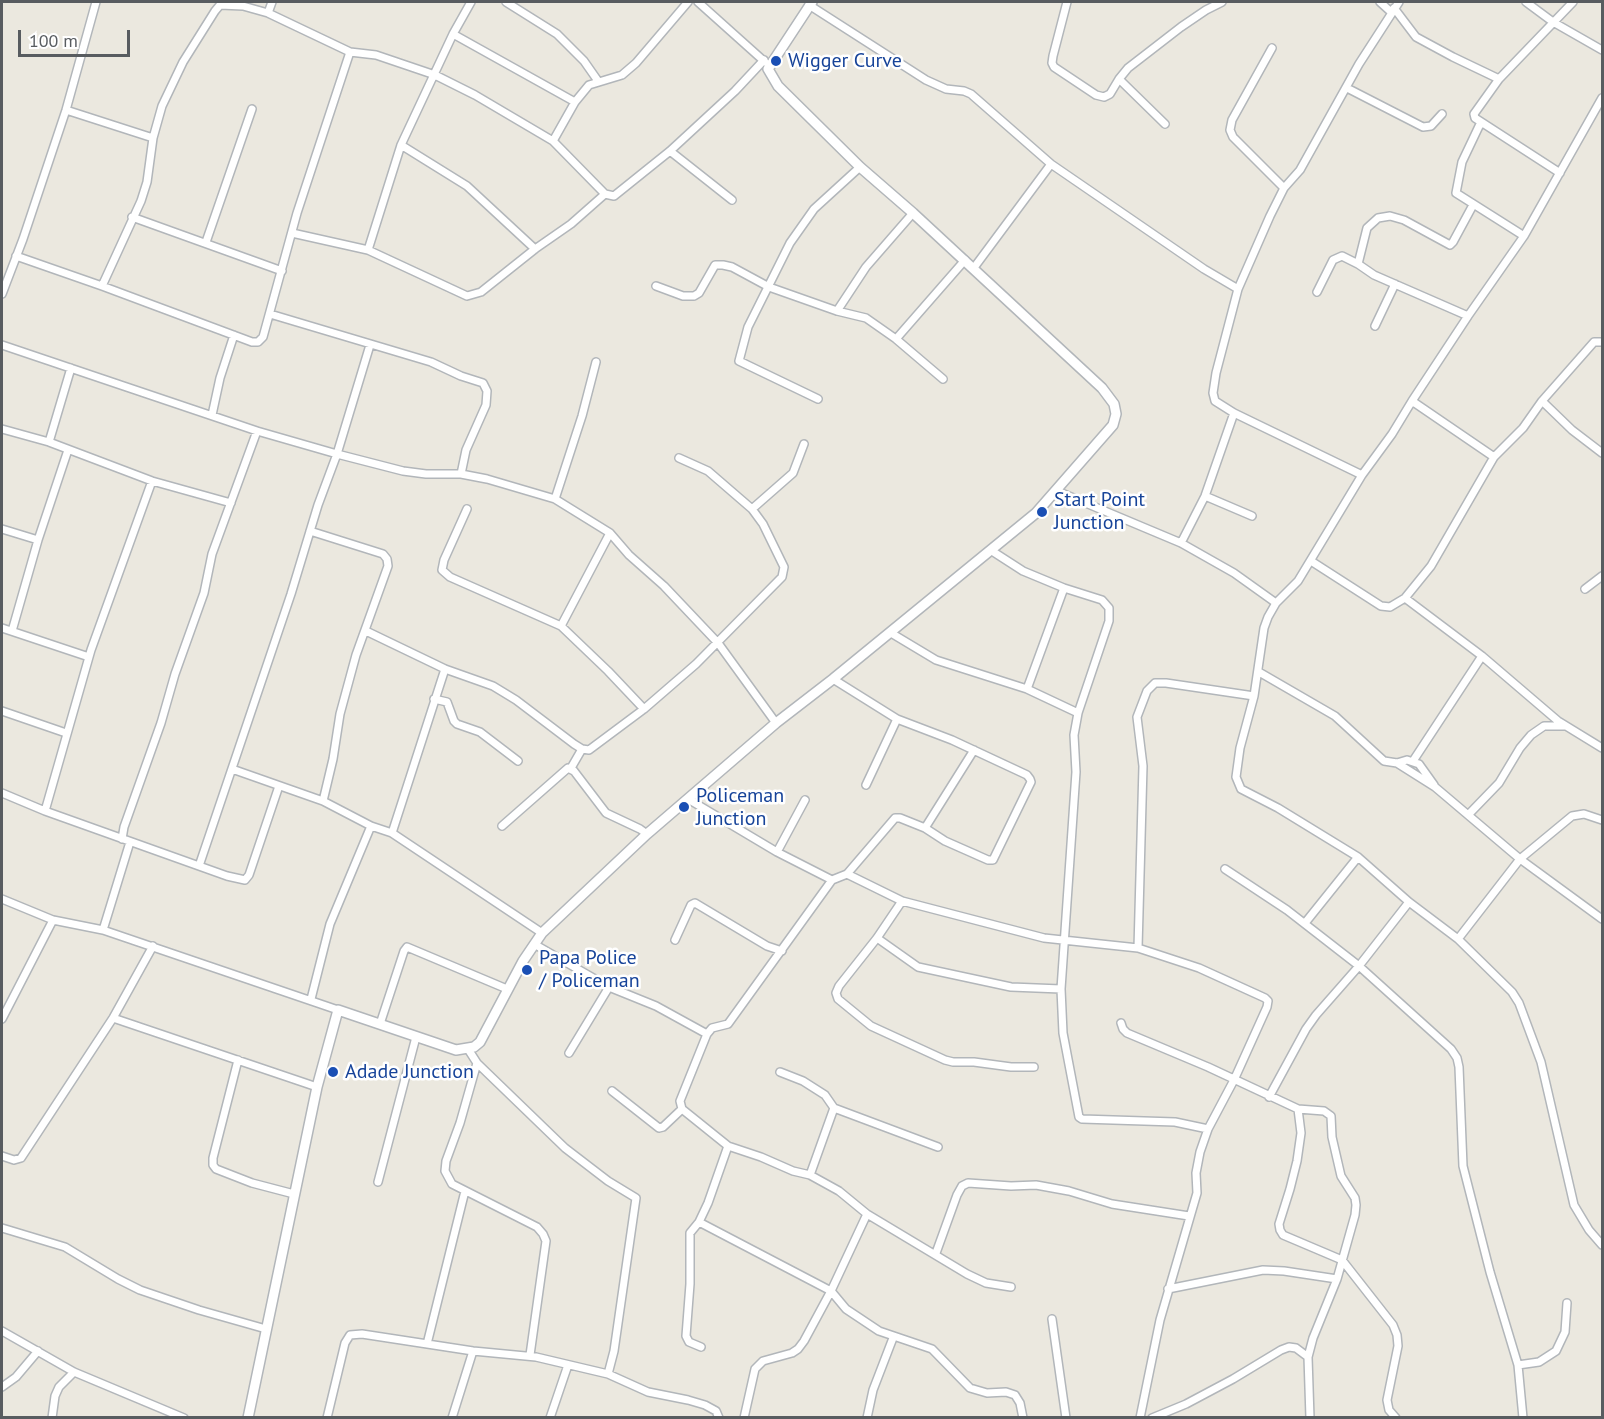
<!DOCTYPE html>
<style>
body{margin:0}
#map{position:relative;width:1604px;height:1419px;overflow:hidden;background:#ebe8df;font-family:"PT Sans",sans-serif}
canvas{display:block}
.frame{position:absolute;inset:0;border:3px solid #585c60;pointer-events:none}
.scale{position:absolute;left:18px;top:30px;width:112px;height:27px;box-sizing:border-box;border:3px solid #585c60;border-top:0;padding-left:8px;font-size:18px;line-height:21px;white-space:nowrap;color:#585c60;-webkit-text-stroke:4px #fff;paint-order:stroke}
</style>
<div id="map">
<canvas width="1604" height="1419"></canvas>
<div class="frame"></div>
<div class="scale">100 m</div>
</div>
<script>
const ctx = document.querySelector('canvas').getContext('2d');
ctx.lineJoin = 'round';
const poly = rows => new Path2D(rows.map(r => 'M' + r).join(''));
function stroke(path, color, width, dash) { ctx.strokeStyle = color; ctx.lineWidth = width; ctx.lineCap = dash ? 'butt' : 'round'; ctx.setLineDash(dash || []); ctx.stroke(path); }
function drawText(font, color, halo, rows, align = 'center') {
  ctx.font = font + ' "PT Sans",sans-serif'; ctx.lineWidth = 5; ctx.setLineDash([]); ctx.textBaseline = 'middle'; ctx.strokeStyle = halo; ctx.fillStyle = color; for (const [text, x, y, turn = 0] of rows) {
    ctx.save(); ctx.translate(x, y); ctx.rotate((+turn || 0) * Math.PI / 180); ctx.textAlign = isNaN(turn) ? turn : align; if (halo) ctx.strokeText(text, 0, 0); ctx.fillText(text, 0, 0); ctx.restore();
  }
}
const minor = poly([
 [506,2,557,34,584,61,598,81],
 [698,2,765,62],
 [1067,2,1053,56,1052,63,1054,67,1096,95,1104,97,1110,94,1119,79],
 [1380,2,1391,12],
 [1526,2,1553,22,1602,50],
 [809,5,926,80,946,89,964,91,971,94,1051,164,1204,269,1238,289],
 [1394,8,1416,37,1453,57,1499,79],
 [268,13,272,2],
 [453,34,575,102],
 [1272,48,1232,120,1230,130,1233,137,1284,188],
 [1347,88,1423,127,1431,126,1442,114],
 [66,110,153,138],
 [1481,122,1462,162,1456,193,1524,236],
 [1165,124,1119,79,1128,68,1181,27,1206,10,1222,2],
 [553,141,575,102,589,85,622,75,636,63,688,2],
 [401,145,467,186,535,249],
 [670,151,732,200],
 [1560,173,1475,118,1474,114,1499,79,1573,2],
 [132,217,282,271],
 [292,233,368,250,467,296,481,292,535,249,571,224,605,194],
 [206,242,252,109],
 [368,250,401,145,453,34,471,2],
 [16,256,102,286,252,342,258,342,263,337,297,213,350,52],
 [1358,264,1367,228,1378,218,1390,216,1404,220,1450,245,1453,242,1473,205],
 [973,269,1051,164],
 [102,286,141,201,147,182,153,138,162,106,183,62,215,11,220,5,243,6,268,13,350,52,376,55,435,75,475,95,553,141,605,194,614,196,670,151,735,91,764,60],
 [656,286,683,296,694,296,699,293,715,265,723,265,732,267,769,287,837,311,866,318,896,339,943,379],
 [1317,292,1333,260,1342,256,1358,264,1374,275,1468,316,1524,236,1602,98],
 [2,294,23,239,66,110,96,2],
 [837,311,866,267,913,213],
 [270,314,431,362,461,376,483,383,487,391,486,405,466,450,461,474],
 [1468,316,1412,401,1392,434,1362,475,1298,581,1276,603,1268,617,1264,628,1254,696,1240,748,1236,777,1241,789,1278,808,1358,857,1409,902,1458,939,1512,992,1519,1003,1541,1062,1574,1205,1589,1230,1602,1245],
 [1375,326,1395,284],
 [896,339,965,260],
 [2,345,257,431,337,454,403,471,426,474,461,474,487,479,555,499,610,533,629,555,664,586,718,643,776,723],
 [818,399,739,361,748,327,790,243,814,209,860,167],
 [1412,401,1494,457],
 [1542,401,1572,430,1602,453],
 [212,415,220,378,234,335],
 [2,429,49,442,152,481,231,503],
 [49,442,71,368],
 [1362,475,1234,413,1215,401,1213,393,1216,373,1238,289,1270,216,1284,188,1300,170,1359,64,1399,2],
 [1057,491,1181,543,1234,573,1276,603],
 [1205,496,1252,516],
 [555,499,582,416,596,362],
 [467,509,444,560,442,570,450,577,561,626,608,671,644,709],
 [752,509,793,473,804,444],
 [2,529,38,540],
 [310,531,383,554,387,559,388,566,356,655,340,714,333,759,323,801],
 [1181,543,1205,496,1234,413],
 [992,551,1023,571,1064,588,1102,600,1109,608,1109,621,1078,713,1074,735,1076,772,1061,989,1063,1033,1079,1117,1082,1119,1175,1122,1208,1129],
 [1311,561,1381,606,1390,607,1405,598,1431,566,1494,457,1523,428,1542,401,1594,342,1602,342],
 [1585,589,1602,576],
 [1405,598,1482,656,1558,721,1602,748],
 [561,626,610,533],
 [2,628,89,657],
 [12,631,38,540,68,450],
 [366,631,445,669,493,686,516,700,574,744,582,749,589,750,644,709,696,664,782,577,784,567,763,524,752,509,708,471,679,458],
 [891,633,936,660,1027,689,1078,713],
 [1259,672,1335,716,1384,761,1397,763,1407,760,1419,764,1434,785],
 [833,679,897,719,952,740,1027,775,1030,779,1031,782,993,860,988,860,945,841,925,828],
 [1027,689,1064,588],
 [434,699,447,702,454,721,457,724,480,732,518,761],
 [2,711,66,733],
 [1413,761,1482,656],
 [1397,763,1435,787,1520,859,1602,919],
 [571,768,582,749],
 [232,769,323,801,371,826,392,833,542,933],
 [866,785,897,719],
 [2,793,45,811,91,650,152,481],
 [688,799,777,852,832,880],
 [45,811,227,876,245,880,249,875,279,786],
 [1469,814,1499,783,1520,748,1531,735,1544,726,1564,726],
 [502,826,568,768,574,771,606,813,640,829,647,834],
 [392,833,445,669],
 [122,839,124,827,161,723,175,674,204,593,212,554,257,431],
 [777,852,805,800],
 [199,866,291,594,318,505,337,454,370,345],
 [1225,869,1287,910,1359,966,1451,1049,1457,1058,1459,1067,1463,1166,1490,1272,1518,1365,1523,1418],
 [847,874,902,901,1044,938,1138,948,1199,968,1265,998,1268,1001,1267,1007,1234,1080,1208,1129,1200,1152,1196,1173,1197,1193,1160,1320,1140,1418],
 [2,899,53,920,103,930,338,1010],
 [902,901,877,938,839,986,836,993,838,999,871,1026,945,1060,953,1062,974,1062,1011,1067,1034,1067],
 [1305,923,1358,857],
 [103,930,130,842],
 [877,938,918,967,1011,987,1061,989],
 [1458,939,1520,859,1572,816,1584,814,1602,820],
 [675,940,691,905,695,903,767,946,782,951],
 [534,944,609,987,569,1053],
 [1138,948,1143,766,1137,717,1147,691,1155,683,1166,683,1254,696],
 [609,987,656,1006,707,1034],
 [311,999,330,924,371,826],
 [113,1018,317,1087],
 [2,1019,53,920],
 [1121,1023,1123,1029,1127,1033,1208,1067,1298,1109,1301,1133,1297,1161,1290,1189,1279,1224,1280,1230,1283,1235,1342,1260,1393,1325,1397,1335,1398,1346,1387,1400,1389,1410,1396,1418],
 [380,1024,404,951,407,947,507,989],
 [468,1049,477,1063,460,1123,446,1161,445,1171,452,1184,537,1227,543,1234,546,1241,530,1355],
 [238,1060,213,1158,213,1165,216,1169,252,1183,294,1194],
 [477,1063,565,1148,608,1181,636,1198,614,1351,608,1374],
 [780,1072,803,1081,825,1095,834,1108,810,1175],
 [612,1091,659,1128,663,1127,682,1109],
 [1269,1097,1306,1029,1316,1015,1359,966,1409,902],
 [834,1108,938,1147],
 [1298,1109,1324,1111,1331,1116,1332,1137,1341,1176,1355,1198,1356,1205,1355,1215,1337,1279,1313,1338,1308,1357,1310,1418],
 [2,1156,14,1160,21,1158,113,1018,153,946],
 [378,1182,416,1037],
 [867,1214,839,1191,810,1175,793,1171,761,1157,728,1146,682,1109,680,1101,707,1034,712,1028,728,1024,832,880,847,874,895,818,900,818,925,828,974,750],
 [699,1222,831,1291,846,1309,879,1331,932,1349,970,1388,987,1393,1006,1392,1015,1395,1020,1403,1023,1418],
 [2,1228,65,1247,118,1279,140,1290,199,1310,266,1329],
 [936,1253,957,1195,962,1186,968,1183,1011,1186,1036,1185,1069,1191,1112,1204,1189,1216],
 [1168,1289,1263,1270,1284,1271,1337,1279],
 [1052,1319,1066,1418],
 [2,1331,74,1372,184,1418],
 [427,1344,465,1191],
 [701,1347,689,1342,686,1336,690,1284,690,1233,699,1222,708,1203,728,1146],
 [1518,1365,1539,1362,1556,1351,1565,1332,1567,1303],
 [2,1387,16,1377,38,1351],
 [52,1418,55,1396,59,1387,74,1372],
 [327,1418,345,1343,350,1335,362,1334,473,1351,536,1357,608,1374,648,1392,688,1400,705,1405,716,1411,719,1418],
 [452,1418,473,1351],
 [550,1418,568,1365],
 [744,1418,755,1369,763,1361,792,1353,798,1349,804,1341,831,1291,867,1214,967,1274,986,1283,1011,1287],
 [867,1418,873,1390,893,1338],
 [1152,1418,1186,1404,1233,1379,1281,1350,1289,1347,1296,1348,1308,1357]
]);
const tertiary = poly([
 [248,1418,317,1087,338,1010,456,1050,474,1047,480,1042,523,961,542,933,647,834,776,723,833,679,1036,513,1113,425,1116,414,1114,404,1102,388,913,213,860,167,778,86,768,69,812,2]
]);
const markers = [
 [776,61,6,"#1a4fb4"],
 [1042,512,6,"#1a4fb4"],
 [684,807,6,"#1a4fb4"],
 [527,970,6,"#1a4fb4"],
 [333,1072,6,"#1a4fb4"]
];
const transitNames = [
 ["Wigger Curve",788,61],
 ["Start Point",1054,500],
 ["Junction",1054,523],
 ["Policeman",696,796],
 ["Junction",696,819],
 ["Papa Police",539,958],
 ["/ Policeman",539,981],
 ["Adade Junction",345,1072]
];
stroke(minor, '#b2b6ba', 10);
stroke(tertiary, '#b2b6ba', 12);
stroke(minor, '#fff', 7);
stroke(tertiary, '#fff', 9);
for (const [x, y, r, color] of markers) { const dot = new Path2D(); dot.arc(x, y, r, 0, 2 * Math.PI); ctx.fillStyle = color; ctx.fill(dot); stroke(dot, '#fff', 2); }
drawText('20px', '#164399', '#fff', transitNames, 'left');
</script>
